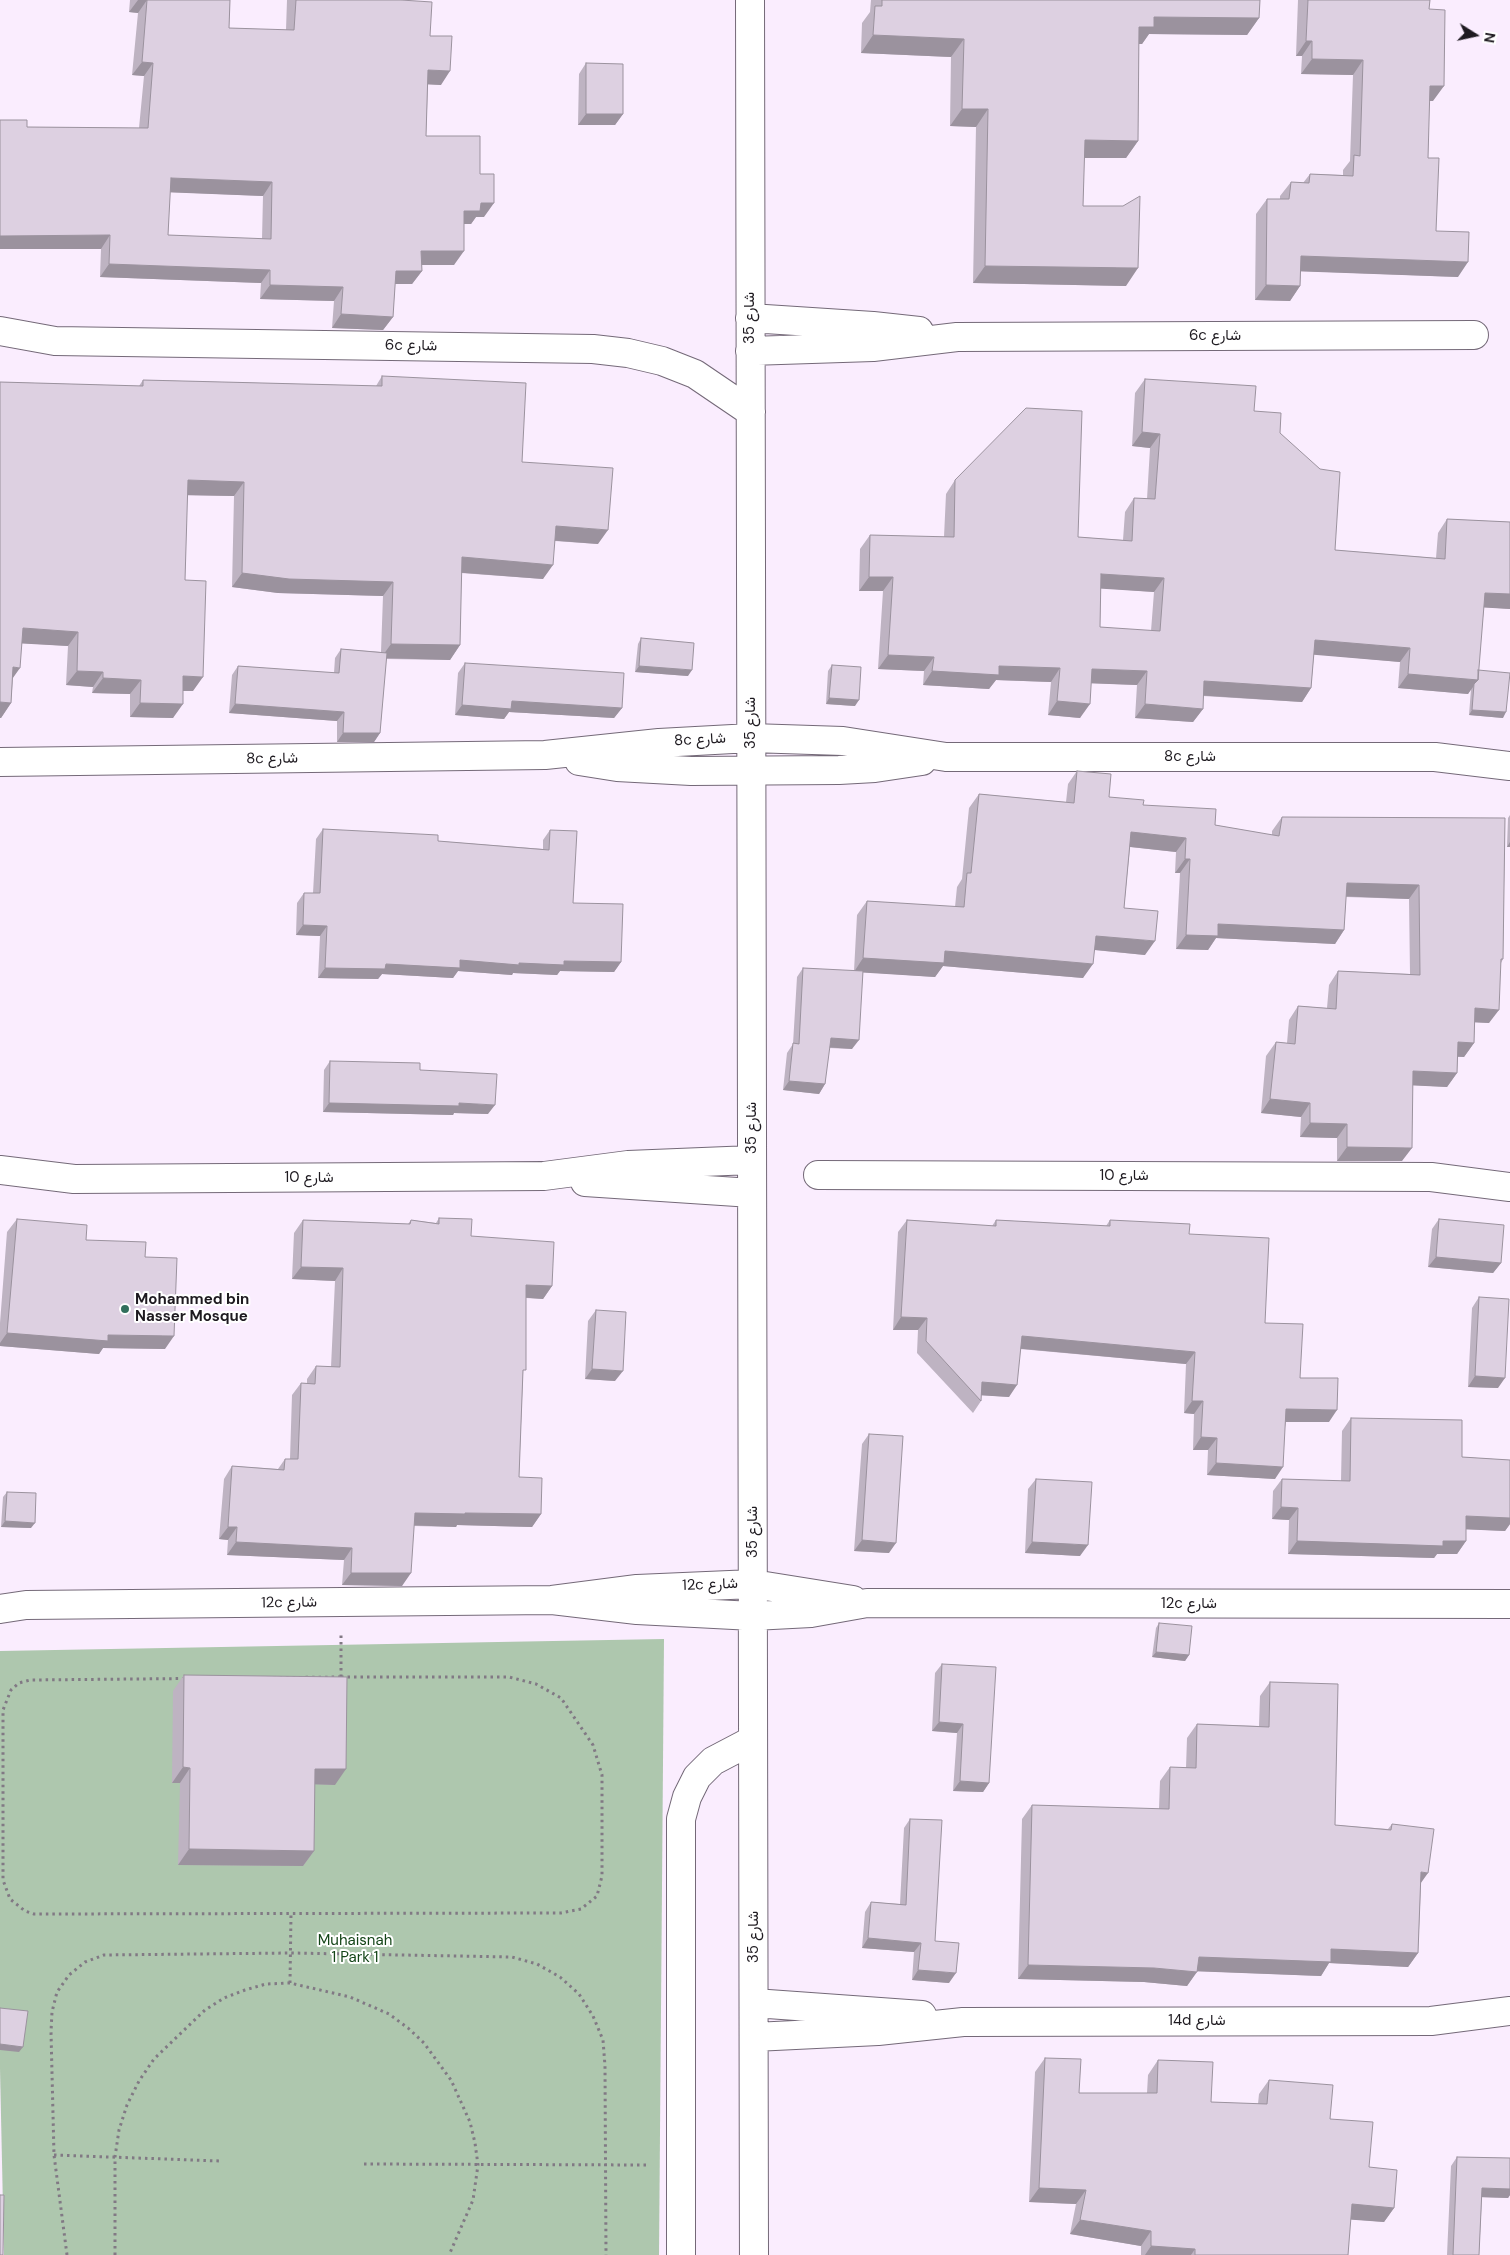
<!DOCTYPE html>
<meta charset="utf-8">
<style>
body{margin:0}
#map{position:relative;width:1510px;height:2255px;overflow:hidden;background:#faedfe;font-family:"DM Sans",sans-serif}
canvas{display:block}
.north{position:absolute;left:1450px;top:10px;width:50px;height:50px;-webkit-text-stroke:4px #fff;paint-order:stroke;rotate:100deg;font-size:14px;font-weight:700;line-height:20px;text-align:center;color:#1e1a20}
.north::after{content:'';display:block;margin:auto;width:18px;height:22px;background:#1e1a20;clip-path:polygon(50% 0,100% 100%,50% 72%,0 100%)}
</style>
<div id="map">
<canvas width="1510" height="2255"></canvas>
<div class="north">N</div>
</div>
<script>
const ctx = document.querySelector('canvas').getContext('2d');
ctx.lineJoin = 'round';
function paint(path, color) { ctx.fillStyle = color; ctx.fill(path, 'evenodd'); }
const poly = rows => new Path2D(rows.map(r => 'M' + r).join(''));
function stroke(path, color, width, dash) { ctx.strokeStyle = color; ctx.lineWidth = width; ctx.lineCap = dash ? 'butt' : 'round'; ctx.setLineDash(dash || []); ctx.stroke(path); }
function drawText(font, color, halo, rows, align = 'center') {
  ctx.font = font + ' "DM Sans",Vazirmatn,sans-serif'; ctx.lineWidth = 4; ctx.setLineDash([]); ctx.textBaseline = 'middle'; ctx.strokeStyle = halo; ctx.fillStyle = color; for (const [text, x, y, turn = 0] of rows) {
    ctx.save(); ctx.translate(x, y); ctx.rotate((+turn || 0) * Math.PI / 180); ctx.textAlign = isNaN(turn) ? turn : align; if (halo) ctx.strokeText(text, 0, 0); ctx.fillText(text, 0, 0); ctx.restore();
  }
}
const green = poly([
 [664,1639,659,2255,4,2255,0,2068,0,1651]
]);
const path = poly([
 [341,1677,509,1677,536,1684,561,1698,593,1745,602,1775,602,1876,597,1896,581,1909,561,1913,34,1914,25,1911,10,1899,3,1880,3,1710,11,1690,19,1683,30,1680,341,1677],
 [341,1677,341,1633],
 [290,1983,291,1913],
 [54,2155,220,2161],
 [364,2164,649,2165],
 [67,2255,54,2155,51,2032,52,2012,57,1992,69,1975,85,1962,104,1955,291,1953,512,1957,537,1964,560,1977,579,1994,593,2016,603,2040,605,2066,606,2255],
 [115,2255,115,2157,119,2130,127,2105,139,2081,154,2059,205,2010,224,1998,245,1990,266,1984,290,1983,350,1997,389,2014,408,2028,424,2043,451,2080,470,2122,475,2143,478,2165,473,2200,449,2255]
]);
const minor = poly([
 [750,0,754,2255],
 [750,318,873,326,919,331],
 [0,331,55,341,593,349,628,353,662,361,695,374,751,412],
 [750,351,873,347,957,337,1474,335],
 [579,761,617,767,691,771,839,770,875,768,922,761],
 [0,762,545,755,659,743,751,738,843,741,946,757,1435,757,1510,766],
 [0,1170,74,1179,544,1176,628,1165,752,1160],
 [818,1175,1431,1177,1510,1187],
 [585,1182,752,1193],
 [552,1600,637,1610,753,1616,811,1613,867,1603,1510,1604],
 [0,1609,26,1605,552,1600,637,1589,753,1584,853,1600],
 [754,2003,922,2015],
 [754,2037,878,2031,963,2022,1431,2021,1510,2011],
 [681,2255,681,1819,687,1797,697,1777,713,1761,753,1740]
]);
const wall = poly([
 [130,0,230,0,229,28,286,30,287,0,401,0,430,36,441,85,428,84,426,136,480,174,484,217,476,217,471,224,464,224,454,265,422,265,422,271,412,284,395,284,393,317,383,330,332,328,334,301,260,299,261,283,100,277,101,249,0,249,0,120,27,127,139,128,144,76,132,75,138,13,129,12],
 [170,192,263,196,262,239,168,235],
 [871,0,1260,0,1259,18,1247,35,1149,34,1142,44,1139,44,1138,141,1126,158,1084,158,1083,206,1126,286,973,283,976,127,950,126,951,57,861,53,862,23,870,12],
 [1298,0,1430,0,1429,9,1433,101,1429,101,1428,158,1436,231,1458,277,1301,271,1300,286,1290,301,1255,300,1256,214,1267,199,1280,199,1280,196,1291,182,1303,183,1310,174,1343,175,1343,170,1350,161,1353,75,1301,74,1302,56,1296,56],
 [586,63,623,114,615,125,578,125,579,74],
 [382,376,522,462,598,544,555,541,543,579,461,573,460,645,450,660,386,659,380,733,374,742,337,742,337,721,229,713,232,675,238,666,334,673,335,658,341,649,381,652,383,596,278,593,232,587,234,496,187,495,185,580,193,691,183,691,173,718,130,717,130,694,92,693,93,687,66,685,68,646,22,643,13,678,11,703,1,718,0,382,139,386,143,380,376,386],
 [1145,379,1254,411,1280,433,1335,550,1436,558,1438,533,1447,519,1510,522,1510,609,1484,607,1478,670,1503,718,1469,715,1471,689,1468,694,1398,688,1400,662,1314,654,1311,688,1302,702,1203,696,1203,709,1193,722,1135,718,1137,685,1091,683,1080,718,1048,715,1051,682,996,680,989,689,923,685,924,671,878,669,883,591,859,591,860,549,870,535,944,537,946,494,955,480,1078,537,1123,540,1125,512,1134,498,1147,499,1150,448,1132,446,1135,393],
 [1101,588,1154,592,1151,631,1100,627],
 [641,638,688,676,635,672,638,644],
 [465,663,622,708,614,718,509,712,504,719,455,715,458,673],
 [832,665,855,706,826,704,828,671],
 [1077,771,1109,797,1215,825,1272,835,1272,831,1282,817,1505,818,1503,959,1501,963,1489,1023,1475,1022,1474,1043,1464,1057,1458,1057,1457,1073,1447,1087,1413,1085,1402,1161,1337,1161,1337,1138,1300,1137,1301,1117,1261,1113,1266,1056,1276,1042,1287,1043,1289,1020,1298,1006,1327,1008,1329,985,1338,971,1410,974,1409,899,1346,897,1344,930,1335,944,1216,938,1208,950,1176,949,1180,873,1175,873,1176,852,1130,847,1124,908,1145,955,1094,950,1083,978,943,966,935,977,863,972,852,1049,829,1048,825,1084,819,1094,783,1090,787,1053,793,1044,797,977,803,968,854,971,857,915,867,901,955,907,957,887,962,879,969,808,979,794,1066,802,1068,784],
 [1510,815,1510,847,1507,847,1508,818],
 [323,829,438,841,543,849,543,840,550,830,573,903,621,962,614,972,560,971,557,975,513,973,512,975,458,971,453,978,382,974,378,979,318,978,320,936,296,935,297,903,304,893,313,893,316,839],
 [330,1061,420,1070,488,1114,454,1113,453,1115,323,1112,324,1070],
 [439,1218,471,1236,552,1286,543,1299,526,1298,519,1477,541,1514,532,1527,457,1525,456,1527,414,1526,402,1586,342,1585,344,1560,227,1555,228,1540,219,1539,224,1479,232,1466,278,1469,285,1459,290,1459,292,1395,301,1383,307,1383,307,1379,316,1366,331,1367,335,1281,292,1279,294,1233,303,1220,408,1224,411,1220,436,1223],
 [17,1219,86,1240,145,1257,165,1349,103,1348,99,1354,0,1346,0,1323,7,1232],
 [1439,1219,1501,1263,1493,1273,1428,1267,1432,1229],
 [907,1220,992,1226,996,1220,1106,1226,1110,1220,1189,1234,1265,1323,1329,1422,1286,1422,1275,1479,1207,1475,1208,1450,1193,1450,1194,1414,1184,1413,1186,1364,1020,1349,1009,1397,981,1395,981,1401,973,1413,917,1353,918,1330,893,1330,898,1232],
 [1479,1297,1498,1388,1468,1387,1472,1308],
 [596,1310,615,1381,585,1379,588,1321],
 [1351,1418,1462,1457,1510,1460,1510,1524,1505,1531,1466,1529,1466,1541,1457,1554,1437,1554,1434,1558,1288,1554,1289,1520,1272,1519,1273,1491,1282,1479,1341,1481,1342,1431],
 [869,1434,889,1553,854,1551,862,1444],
 [1036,1479,1080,1556,1025,1553,1028,1489],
 [7,1492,31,1528,1,1527,3,1497],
 [1159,1623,1189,1655,1185,1661,1152,1657,1156,1628],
 [942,1664,989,1783,983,1792,953,1791,957,1733,932,1731,935,1673],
 [184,1675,335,1785,314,1784,314,1851,303,1866,178,1865,180,1783,172,1783,173,1691],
 [1270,1682,1335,1825,1388,1829,1392,1824,1421,1884,1418,1953,1408,1967,1329,1963,1321,1976,1197,1971,1187,1986,1144,1982,1018,1979,1022,1819,1032,1805,1159,1809,1160,1781,1170,1767,1186,1768,1187,1738,1197,1724,1259,1726,1260,1696],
 [910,1819,935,1941,949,1983,912,1980,914,1952,862,1948,865,1912,871,1902,900,1904,904,1828],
 [1045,2058,1079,2093,1147,2093,1148,2075,1158,2060,1211,2102,1258,2104,1259,2094,1269,2080,1330,2119,1369,2167,1394,2208,1384,2222,1350,2219,1348,2255,1141,2255,1141,2246,1070,2234,1076,2204,1029,2202,1035,2072],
 [1457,2157,1510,2158,1510,2195,1508,2198,1482,2197,1479,2255,1447,2255,1451,2166]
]);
const shadedWall = poly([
 [138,0,147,0,138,13,129,12],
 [1154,17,1259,18,1247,35,1149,34,1142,44,1127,44,1139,27],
 [873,35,964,39,951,57,861,53],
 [1306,41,1312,41,1302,56,1296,56],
 [1312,59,1363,60,1353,75,1301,74],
 [142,62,153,63,144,76,132,75],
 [428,70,450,71,441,85,419,84],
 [1430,86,1444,86,1433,101,1419,101],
 [962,109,988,109,976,127,950,126],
 [586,114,623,114,615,125,578,125],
 [1085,140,1138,141,1126,158,1073,158],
 [171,178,272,182,263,196,161,192],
 [481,203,494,203,484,217,476,217,471,224,454,224,464,211],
 [110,235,101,249,0,249,0,236],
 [421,251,464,251,454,265,412,265],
 [1301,256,1468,262,1458,277,1290,271],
 [109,264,270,270,261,283,100,277],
 [985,266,1138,268,1126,286,973,283],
 [396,271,422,271,412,284,386,284],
 [270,285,343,287,334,301,260,299],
 [1266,285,1300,286,1290,301,1255,300],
 [341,314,393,317,383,330,332,328],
 [1142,432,1160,434,1150,448,1132,446],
 [188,480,244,482,234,496,177,495],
 [556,526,608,530,598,544,546,540],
 [462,557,553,565,543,579,452,572],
 [242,573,393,582,383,596,278,593,232,587],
 [1101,574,1164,578,1154,592,1091,588],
 [869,577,893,577,883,591,859,591],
 [1485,593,1510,594,1510,609,1475,607],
 [23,628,78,632,68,646,13,643],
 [1315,640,1410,648,1400,662,1305,654],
 [391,644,460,645,450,660,381,658],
 [888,655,934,657,924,671,878,669],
 [639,666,692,670,688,676,635,672],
 [999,666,1060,668,1051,682,996,680,989,689,923,685,932,671],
 [13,667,20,668,10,682],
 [1092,669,1147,671,1137,685,1082,683],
 [77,671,103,672,93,687,66,685],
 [1408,674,1478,680,1468,694,1398,688],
 [183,676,203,677,193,691,173,691],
 [103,678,141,680,130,694,92,693],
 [1204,681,1311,688,1302,702,1195,695],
 [829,698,859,700,855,706,826,704],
 [512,701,622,708,614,718,509,712,504,719,455,715,462,705],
 [1057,701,1090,704,1080,718,1048,715],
 [0,702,11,703,1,718,0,718],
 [140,703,183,704,173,718,130,717],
 [235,704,344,712,337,721,229,713],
 [1145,704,1203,709,1193,722,1135,718],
 [1472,710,1506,712,1503,718,1469,715],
 [343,733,380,733,374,742,337,742],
 [1131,832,1186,838,1176,852,1122,846],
 [1510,842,1510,847,1507,847],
 [1185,859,1190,859,1180,873,1175,873],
 [1347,883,1419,885,1409,899,1337,896],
 [1218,924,1344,930,1335,944,1216,938,1208,950,1176,949,1186,935],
 [303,925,327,926,320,936,296,935],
 [1096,936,1155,941,1145,955,1086,949],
 [945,951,1093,964,1083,978,943,966,935,977,854,972,863,958],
 [460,960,519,963,564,961,621,962,614,972,560,971,557,975,513,973,512,975,458,971,453,978,382,974,378,979,318,978,325,968],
 [1475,1008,1499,1010,1489,1023,1466,1022],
 [831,1038,859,1040,852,1049,824,1047],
 [1458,1042,1474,1043,1464,1057,1449,1056],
 [1413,1071,1457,1073,1447,1087,1404,1085],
 [789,1081,825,1084,819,1094,783,1090],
 [1270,1099,1310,1103,1301,1117,1261,1113],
 [329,1103,459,1103,495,1105,488,1114,454,1113,453,1115,323,1112],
 [1310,1123,1347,1124,1337,1138,1300,1137],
 [1347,1147,1412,1148,1402,1161,1337,1161],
 [1436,1257,1501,1263,1493,1273,1428,1267],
 [301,1267,343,1268,335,1281,292,1279],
 [526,1285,552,1286,543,1299,517,1297],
 [901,1317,927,1318,918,1330,893,1330],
 [7,1333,108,1335,174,1336,165,1349,103,1348,99,1354,0,1346,0,1343],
 [1022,1336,1195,1352,1186,1364,1013,1348],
 [592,1369,623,1371,615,1381,585,1379],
 [1475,1376,1505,1378,1498,1388,1468,1387],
 [982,1382,1017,1385,1009,1397,976,1395],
 [1192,1401,1203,1401,1194,1414,1184,1413],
 [1286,1409,1337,1410,1329,1422,1278,1422],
 [1201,1437,1217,1438,1208,1450,1193,1450],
 [1216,1463,1283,1467,1275,1479,1207,1475],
 [1281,1507,1298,1508,1289,1520,1272,1519],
 [415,1513,465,1513,541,1514,532,1527,457,1525,456,1527,406,1525],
 [1466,1516,1510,1518,1510,1524,1505,1531,1457,1529],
 [5,1521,35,1523,31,1528,1,1527],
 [228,1527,237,1527,228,1540,219,1539],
 [862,1540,896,1543,889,1553,854,1551],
 [1297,1541,1466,1541,1457,1554,1437,1554,1434,1558,1288,1554],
 [236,1542,352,1548,344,1560,227,1555],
 [1032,1542,1088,1545,1080,1556,1025,1553],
 [351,1573,411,1573,402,1586,342,1585],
 [1156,1652,1189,1655,1185,1661,1152,1657],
 [939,1722,963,1724,957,1733,932,1731],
 [183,1767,190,1768,180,1783,172,1783],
 [315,1769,346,1769,335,1785,304,1784],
 [960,1781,989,1783,983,1792,953,1791],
 [189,1849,314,1851,303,1866,178,1865],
 [1421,1872,1428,1873,1418,1887],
 [868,1938,921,1943,914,1952,862,1948],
 [1331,1949,1418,1953,1408,1967,1329,1963,1321,1976,1189,1971,1199,1957],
 [1028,1965,1154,1968,1197,1972,1187,1986,1144,1982,1018,1979],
 [918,1970,956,1973,949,1983,912,1980],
 [0,2044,23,2047,19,2052,0,2050],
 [1039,2188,1086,2190,1076,2204,1029,2202],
 [1482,2188,1510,2189,1510,2195,1508,2198,1476,2197],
 [1352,2204,1394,2208,1384,2222,1342,2219],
 [1080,2220,1151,2231,1141,2246,1070,2234],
 [1151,2246,1195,2249,1191,2255,1145,2255]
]);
const building = poly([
 [147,0,230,0,229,28,294,30,296,0,401,0,432,2,430,36,452,36,450,71,428,70,426,136,480,136,480,174,494,174,494,203,481,203,480,211,464,211,464,251,421,251,422,271,396,271,393,317,341,314,343,287,270,285,270,270,109,264,110,235,0,236,0,120,27,120,27,127,148,128,153,63,142,62,147,0],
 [171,178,272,182,271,239,168,235,171,178],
 [882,0,1260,0,1259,18,1154,17,1154,27,1139,27,1138,141,1085,140,1083,206,1123,206,1140,196,1138,268,985,266,988,109,962,109,964,39,873,35,875,6,882,6,882,0],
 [1308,0,1430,0,1429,9,1445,10,1444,86,1430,86,1428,158,1439,158,1436,231,1469,232,1468,262,1301,256,1300,286,1266,285,1267,199,1289,199,1291,182,1309,183,1310,174,1353,176,1354,155,1360,156,1363,60,1312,59,1312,41,1306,41,1308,0],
 [586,63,623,64,623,114,586,114,586,63],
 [382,376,526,383,522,462,613,468,608,530,556,526,553,565,462,557,460,645,391,644,393,582,289,579,242,573,244,482,188,480,185,580,206,581,203,677,183,676,183,704,140,703,141,680,103,678,103,672,77,671,78,632,23,628,20,668,13,667,11,703,0,702,0,382,143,386,143,380,382,386,382,376],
 [1145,379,1256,386,1254,411,1281,413,1280,433,1320,469,1340,472,1335,550,1445,559,1447,519,1510,522,1510,594,1485,593,1478,680,1408,674,1410,648,1315,640,1311,688,1204,681,1203,709,1145,704,1147,671,1092,669,1090,704,1057,701,1060,668,999,666,999,675,932,671,934,657,888,655,893,577,869,577,870,535,954,537,955,480,1026,408,1082,411,1078,537,1132,541,1134,498,1155,499,1160,434,1142,432,1145,379],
 [1101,574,1164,578,1160,631,1100,627,1101,574],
 [641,638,694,643,692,670,639,666,641,638],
 [341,649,387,653,380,733,343,733,344,712,235,704,238,666,339,673,341,649],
 [465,663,624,673,622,708,512,701,511,709,462,705,465,663],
 [832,665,861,667,859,700,829,698,832,665],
 [1478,670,1510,673,1506,712,1472,710,1474,684,1478,680,1478,670],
 [1077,771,1111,774,1109,797,1144,800,1143,805,1216,809,1215,825,1279,836,1282,817,1505,818,1503,959,1501,959,1499,1010,1475,1008,1474,1043,1458,1042,1457,1073,1413,1071,1412,1148,1347,1147,1347,1124,1310,1123,1310,1103,1270,1099,1276,1042,1295,1044,1298,1006,1336,1009,1338,971,1420,975,1419,885,1347,883,1344,930,1218,924,1218,936,1186,935,1190,859,1185,859,1186,838,1131,832,1124,908,1158,911,1155,941,1096,936,1093,964,945,951,944,963,863,958,867,901,964,907,967,873,971,873,979,794,1074,803,1077,771],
 [323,829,438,835,438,841,549,850,550,830,577,831,573,903,623,904,621,962,564,961,564,965,519,963,519,965,460,960,460,968,386,964,385,969,325,968,327,926,303,925,304,893,320,893,323,829],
 [803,968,863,971,859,1040,831,1038,825,1084,789,1081,793,1043,799,1044,803,968],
 [330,1061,420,1063,420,1070,497,1074,495,1105,459,1103,459,1106,329,1103,330,1061],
 [439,1218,472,1219,471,1236,554,1242,552,1286,526,1285,526,1370,523,1370,519,1477,542,1478,541,1514,465,1513,465,1514,415,1513,411,1573,351,1573,352,1548,236,1542,237,1527,228,1527,232,1466,284,1470,285,1459,298,1459,301,1383,315,1384,316,1366,340,1367,343,1268,301,1267,303,1220,410,1224,411,1220,439,1224,439,1218],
 [17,1219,87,1225,86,1240,146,1242,145,1257,177,1258,174,1336,108,1335,108,1341,7,1333,17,1219],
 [1439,1219,1504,1225,1501,1263,1436,1257,1439,1219],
 [907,1220,996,1226,996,1220,1110,1226,1110,1220,1190,1224,1189,1234,1269,1238,1265,1323,1303,1324,1300,1378,1338,1378,1337,1410,1286,1409,1283,1467,1216,1463,1217,1438,1201,1437,1203,1401,1192,1401,1195,1352,1022,1336,1017,1385,982,1382,981,1401,926,1341,927,1318,901,1317,907,1220],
 [1479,1297,1509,1299,1505,1378,1475,1376,1479,1297],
 [596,1310,626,1312,623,1371,592,1369,596,1310],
 [1351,1418,1462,1420,1462,1457,1510,1460,1510,1518,1466,1516,1466,1541,1443,1541,1443,1546,1297,1541,1298,1508,1281,1507,1282,1479,1350,1481,1351,1418],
 [869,1434,903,1436,896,1543,862,1540,869,1434],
 [1036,1479,1092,1482,1088,1545,1032,1542,1036,1479],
 [7,1492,36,1493,35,1523,5,1521,7,1492],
 [1159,1623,1192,1626,1189,1655,1156,1652,1159,1623],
 [942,1664,996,1667,989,1783,960,1781,963,1724,939,1722,942,1664],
 [184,1675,347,1677,346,1769,315,1769,314,1851,189,1849,190,1768,183,1767,184,1675],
 [1270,1682,1338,1684,1335,1825,1391,1830,1392,1824,1434,1829,1428,1873,1421,1872,1418,1953,1331,1949,1331,1962,1199,1957,1197,1972,1154,1968,1028,1965,1032,1805,1169,1809,1170,1767,1196,1768,1197,1724,1269,1727,1270,1682],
 [910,1819,942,1820,935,1941,959,1943,956,1973,918,1970,921,1943,868,1938,871,1902,906,1905,910,1819],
 [0,2008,28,2011,23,2047,0,2044,0,2008],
 [1045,2058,1081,2059,1079,2093,1157,2093,1158,2060,1213,2062,1211,2102,1267,2104,1269,2080,1333,2085,1330,2119,1373,2122,1369,2167,1397,2170,1394,2208,1352,2204,1348,2255,1195,2255,1195,2249,1151,2246,1151,2231,1080,2220,1086,2190,1039,2188,1045,2058],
 [1457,2157,1510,2158,1510,2189,1482,2188,1479,2255,1453,2255,1457,2157],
 [0,2195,4,2195,3,2255,0,2255,0,2195]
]);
const markers = [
 [125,1309,5,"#316f5c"]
];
const streetNames = [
 ["شارع 35",750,318,-90],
 ["6c شارع",1215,336],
 ["6c شارع",411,346,1],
 ["شارع 35",751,723,-90],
 ["8c شارع",700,740,-3],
 ["8c شارع",1190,757],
 ["8c شارع",272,759,-1],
 ["شارع 35",752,1128,-90],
 ["شارع 10",1124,1176],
 ["شارع 10",309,1178],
 ["شارع 35",753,1532,-90],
 ["12c شارع",710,1585,-2],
 ["12c شارع",289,1603,-1],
 ["12c شارع",1189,1604],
 ["شارع 35",754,1937,-90],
 ["14d شارع",1197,2021]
];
const poiNames = [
 ["Mohammed bin",135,1300],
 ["Nasser Mosque",135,1317]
];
const parkNames = [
 ["Muhaisnah",355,1941],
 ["1 Park 1",355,1958]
];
paint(green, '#aec7ae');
stroke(minor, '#746978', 30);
stroke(path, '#817984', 3, [2.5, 4]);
stroke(minor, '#fff', 28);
paint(wall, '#beb3c2');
paint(shadedWall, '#9b929e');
paint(building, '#ddd0e1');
stroke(building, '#9b929e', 1);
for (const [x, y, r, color] of markers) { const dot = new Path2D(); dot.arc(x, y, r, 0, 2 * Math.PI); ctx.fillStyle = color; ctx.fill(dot); stroke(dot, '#fff', 2); }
drawText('15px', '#1e1a20', '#fff', streetNames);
drawText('bold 15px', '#1e1a20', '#fff', poiNames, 'left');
drawText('15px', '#144518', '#fff', parkNames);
</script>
